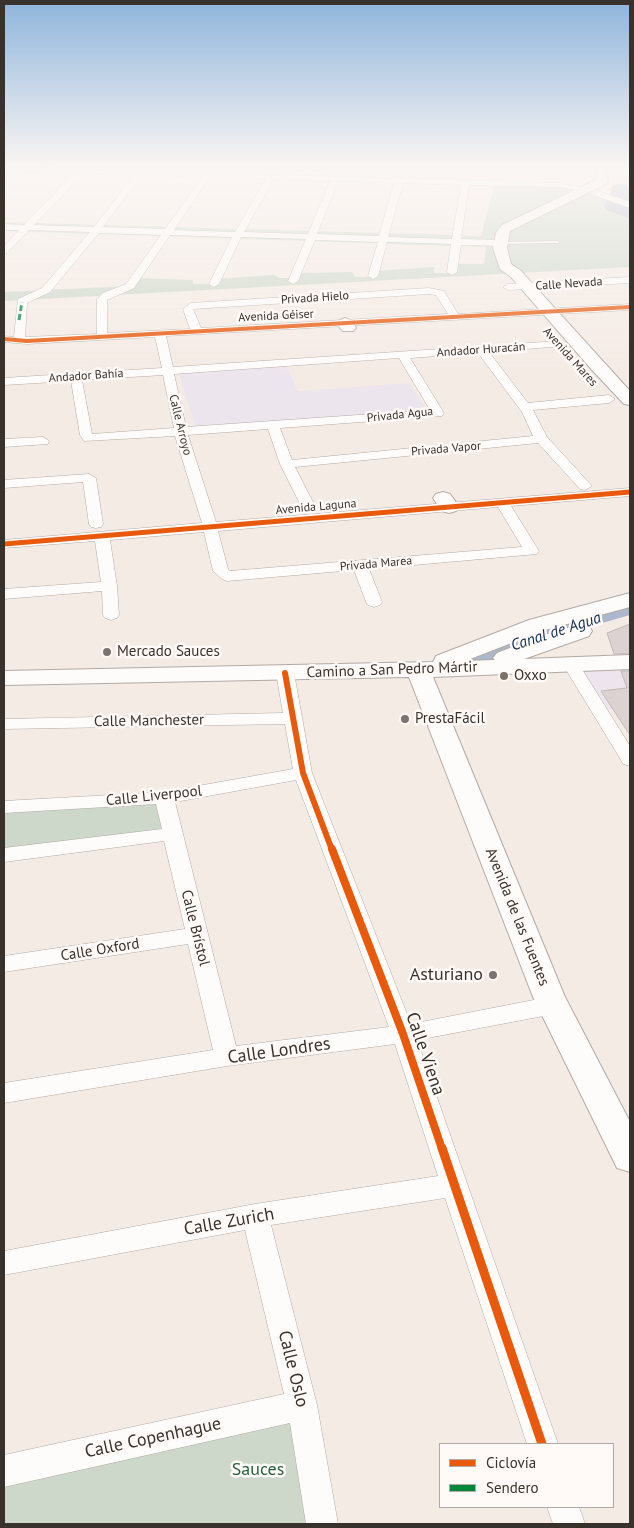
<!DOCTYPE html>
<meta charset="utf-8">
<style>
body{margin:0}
#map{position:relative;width:634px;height:1528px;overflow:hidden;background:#f5ebe5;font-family:"PT Sans",sans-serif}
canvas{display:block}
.frame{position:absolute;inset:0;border:5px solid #39312b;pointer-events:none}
.legend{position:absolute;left:439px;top:1443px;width:175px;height:65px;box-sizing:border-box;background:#fffaf7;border:1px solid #b0aaa5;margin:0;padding:6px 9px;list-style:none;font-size:15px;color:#39312b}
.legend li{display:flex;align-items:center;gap:10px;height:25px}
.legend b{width:25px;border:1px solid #b0aaa5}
</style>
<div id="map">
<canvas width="634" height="1528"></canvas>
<div class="frame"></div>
<ul class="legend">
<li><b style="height:6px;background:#e8590c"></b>Ciclovía</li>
<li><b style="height:6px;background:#00873e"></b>Sendero</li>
</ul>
</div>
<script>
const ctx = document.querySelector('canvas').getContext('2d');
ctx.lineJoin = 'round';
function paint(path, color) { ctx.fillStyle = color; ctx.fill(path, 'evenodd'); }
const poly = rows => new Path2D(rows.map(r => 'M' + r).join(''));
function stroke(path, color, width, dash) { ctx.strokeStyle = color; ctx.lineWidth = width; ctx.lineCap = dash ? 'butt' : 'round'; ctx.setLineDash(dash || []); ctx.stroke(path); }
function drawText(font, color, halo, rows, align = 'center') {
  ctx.font = font + ' "PT Sans",sans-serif'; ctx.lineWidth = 5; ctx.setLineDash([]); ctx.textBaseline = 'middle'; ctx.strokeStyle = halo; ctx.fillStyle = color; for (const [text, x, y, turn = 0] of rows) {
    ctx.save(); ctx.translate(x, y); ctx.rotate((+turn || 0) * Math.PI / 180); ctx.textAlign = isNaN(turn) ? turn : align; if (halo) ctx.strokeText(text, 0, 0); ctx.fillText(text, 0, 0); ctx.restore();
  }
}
const commercial = poly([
 [630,663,630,707,606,710,578,664]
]);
const education = poly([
 [286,366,298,391,409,383,427,410,196,428,179,374]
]);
const green = poly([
 [494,186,572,187,630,208,630,267,4,301,4,292,130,286,136,278,193,280,193,284,214,284,217,279,274,275,280,278,294,278,300,273,352,272,355,277,368,277,374,271,434,267,434,273,451,273,453,264,484,264,486,247,4,231,4,222,481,236],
 [164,798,172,834,4,855,4,807],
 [302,1405,322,1524,4,1524,4,1471]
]);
const canal = poly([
 [630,603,630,615,557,636,490,663,482,665,474,663,471,658,474,653,541,626,630,603]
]);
const river = poly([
 [620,183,627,185,629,189,630,199,627,204,630,206,630,219,607,210,604,206,611,198,611,189,613,185,620,183]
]);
const building = poly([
 [630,624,630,653,614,654,607,633,630,624],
 [621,671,630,671,630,735,601,691,627,688,621,671]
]);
const lane = poly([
 [569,165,573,165,572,168,570,168,569,165],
 [558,241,560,243,500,244,498,243,500,242,558,241]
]);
const street = poly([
 [210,166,217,168,214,173,559,183,591,190,587,192,559,187,469,185,461,239,500,240,505,243,500,246,461,245,457,272,452,275,447,272,451,244,387,242,378,276,373,279,368,276,378,242,315,240,298,281,293,284,288,281,306,239,241,237,219,284,214,287,209,284,232,237,170,235,134,288,107,300,107,333,190,329,183,309,191,303,429,288,444,291,458,314,630,304,630,310,166,336,173,367,559,341,565,344,563,346,489,352,528,403,609,395,615,399,609,403,533,410,547,437,592,486,585,490,580,489,538,443,295,467,316,508,314,511,309,512,304,511,302,508,280,464,268,429,188,435,216,522,630,488,630,496,511,506,539,551,537,554,369,569,382,602,380,605,374,607,368,605,366,602,354,570,227,581,222,579,213,571,204,532,110,540,117,586,119,615,117,618,111,620,105,618,103,615,102,591,4,599,4,589,101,582,95,541,4,548,4,540,202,523,175,436,84,441,80,435,71,381,4,385,4,378,162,368,155,337,27,344,4,342,4,336,14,337,18,299,42,288,90,232,29,230,7,253,4,254,4,246,19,230,4,230,4,224,24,225,74,173,4,171,4,167,206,172,210,166],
 [83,174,134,175,94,227,34,225,83,174],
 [142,175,203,177,165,229,103,227,142,175],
 [210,177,266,179,235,232,174,230,210,177],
 [274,179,330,181,308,234,244,232,274,179],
 [338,181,394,183,379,236,317,234,338,181],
 [403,183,461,185,452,239,388,237,403,183],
 [99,233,161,235,126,284,103,293,97,299,97,334,25,337,27,303,50,292,99,233],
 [429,294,436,295,448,314,201,328,193,309,429,294],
 [478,353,522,412,533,436,292,460,280,428,442,416,444,413,410,358,478,353],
 [399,358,430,410,186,427,174,374,399,358],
 [163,375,174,428,92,434,82,380,163,375],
 [498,507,522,547,230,571,228,569,218,531,498,507],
 [599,191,630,202,630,208,596,196,595,194,599,191],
 [630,277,630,283,508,290,503,287,508,284,630,277],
 [43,437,49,441,48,444,4,447,4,439,43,437],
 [89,474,96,478,103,524,101,527,96,528,91,527,89,524,83,482,4,488,4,480,89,474],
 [570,658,576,659,578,663,630,746,630,766,623,764,621,760,562,663,564,659,570,658],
 [285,668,291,669,294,673,312,773,411,1024,554,996,562,999,566,1005,562,1011,554,1014,417,1040,558,1444,527,1444,445,1198,271,1225,317,1405,338,1524,306,1524,290,1423,4,1487,4,1455,284,1394,245,1230,4,1275,4,1251,255,1204,438,1176,395,1044,227,1066,4,1103,4,1083,213,1050,188,944,4,972,4,956,185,929,164,841,4,862,4,848,162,829,156,804,4,813,4,801,164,792,293,769,285,724,4,729,4,719,283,713,276,673,279,669,285,668],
 [296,780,389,1027,236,1046,175,802,296,780],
 [547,1507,579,1507,585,1524,553,1524,547,1507]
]);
const secondary = poly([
 [595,165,605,165,608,182,606,184,510,231,507,248,511,264,521,271,630,391,630,405,624,404,592,370,511,277,500,269,493,248,496,233,502,225,596,180,595,165],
 [345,318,350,320,353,323,356,328,353,331,343,331,340,328,337,323,340,320,345,318],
 [443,492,450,494,453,498,459,507,456,511,449,513,442,511,439,507,433,498,436,494,443,492],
 [630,593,630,607,545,630,465,661,495,660,493,658,497,653,544,635,581,624,589,626,592,631,589,636,524,659,630,655,630,669,433,677,565,997,630,1122,630,1172,617,1168,533,997,409,677,4,685,4,671,433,662,436,656,529,620,630,593]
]);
const quiet = poly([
 [19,320,22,302]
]);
const cyclewayFar4 = poly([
 [4,339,27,341,630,307]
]);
const cyclewayFar3 = poly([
 [4,544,630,492]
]);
const cyclewayFar2 = poly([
 [285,673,303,773,332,850]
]);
const cyclewayFar1 = poly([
 [332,849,403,1034,442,1149]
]);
const cycleway = poly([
 [442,1148,542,1444]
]);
const markers = [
 [107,652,5,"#7b726c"],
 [504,676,5,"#7b726c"],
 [405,719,5,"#7b726c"],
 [493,975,5,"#7b726c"]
];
const farStreetnames = [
 ["Calle Nevada",569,284,-4],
 ["Privada Hielo",315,298,-4],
 ["Avenida Géiser",276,316,-3],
 ["Andador Huracán",481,350,-4],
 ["Avenida Mares",570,357,48],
 ["Andador Bahía",86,376,-4],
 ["Privada Agua",400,415,-6],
 ["Calle Arroyo",180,425,76],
 ["Privada Vapor",446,449,-5],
 ["Avenida Laguna",316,507,-5],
 ["Privada Marea",376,564,-5]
];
const poiNames = [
 ["Mercado Sauces",117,652],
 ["Oxxo",514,676],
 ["PrestaFácil",415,719]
];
const streetNames = [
 ["Camino a San Pedro Mártir",392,670,-2],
 ["Calle Manchester",149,721,-1],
 ["Calle Liverpool",154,796,-6],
 ["Avenida de las Fuentes",517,917,68],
 ["Calle Brístol",195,928,76],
 ["Calle Oxford",100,950,-9]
];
const waterNames = [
 ["Canal de Agua",556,632,-18]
];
const nearPoinames = [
 ["Asturiano",483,975]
];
const nearStreetnames = [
 ["Calle Londres",279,1051,-8],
 ["Calle Viena",425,1054,71],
 ["Calle Zurich",229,1222,-10],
 ["Calle Oslo",293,1369,76],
 ["Calle Copenhague",153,1438,-12]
];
const nearParknames = [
 ["Sauces",258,1470]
];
paint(commercial, '#eee4ed');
paint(education, '#ede5ee');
paint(green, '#cdd8cb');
paint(canal, '#abb7ca');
paint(river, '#abb7ca');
paint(building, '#dbd2d1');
stroke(building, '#c2b8b8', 1);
stroke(lane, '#b2aaa4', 1);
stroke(street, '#b2aaa4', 1);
stroke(secondary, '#b2aaa4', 2);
paint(lane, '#fefcfb');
paint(street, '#fefcfb');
paint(secondary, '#fefcfb');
stroke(quiet, '#00873e', 3, [6, 3]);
stroke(cyclewayFar4, '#e8590c', 4);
stroke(cyclewayFar3, '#e8590c', 5);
stroke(cyclewayFar2, '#e8590c', 6);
stroke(cyclewayFar1, '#e8590c', 8);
stroke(cycleway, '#e8590c', 9);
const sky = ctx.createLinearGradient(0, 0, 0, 379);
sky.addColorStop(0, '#8fb5dc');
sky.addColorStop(0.44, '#faf6f3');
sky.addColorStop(1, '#faf6f300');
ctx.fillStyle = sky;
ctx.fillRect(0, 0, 634, 379);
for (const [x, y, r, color] of markers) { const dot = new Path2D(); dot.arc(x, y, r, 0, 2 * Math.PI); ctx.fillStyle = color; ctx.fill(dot); stroke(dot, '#fffaf7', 2); }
drawText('12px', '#39312b', '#fffaf7', farStreetnames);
drawText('15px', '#39312b', '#fffaf7', poiNames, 'left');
drawText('15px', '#39312b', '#fffaf7', streetNames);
drawText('italic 16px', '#0f2f57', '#fffaf7', waterNames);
drawText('18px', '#39312b', '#fffaf7', nearPoinames, 'right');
drawText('18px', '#39312b', '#fffaf7', nearStreetnames);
drawText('18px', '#28603e', '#fffaf7', nearParknames);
</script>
